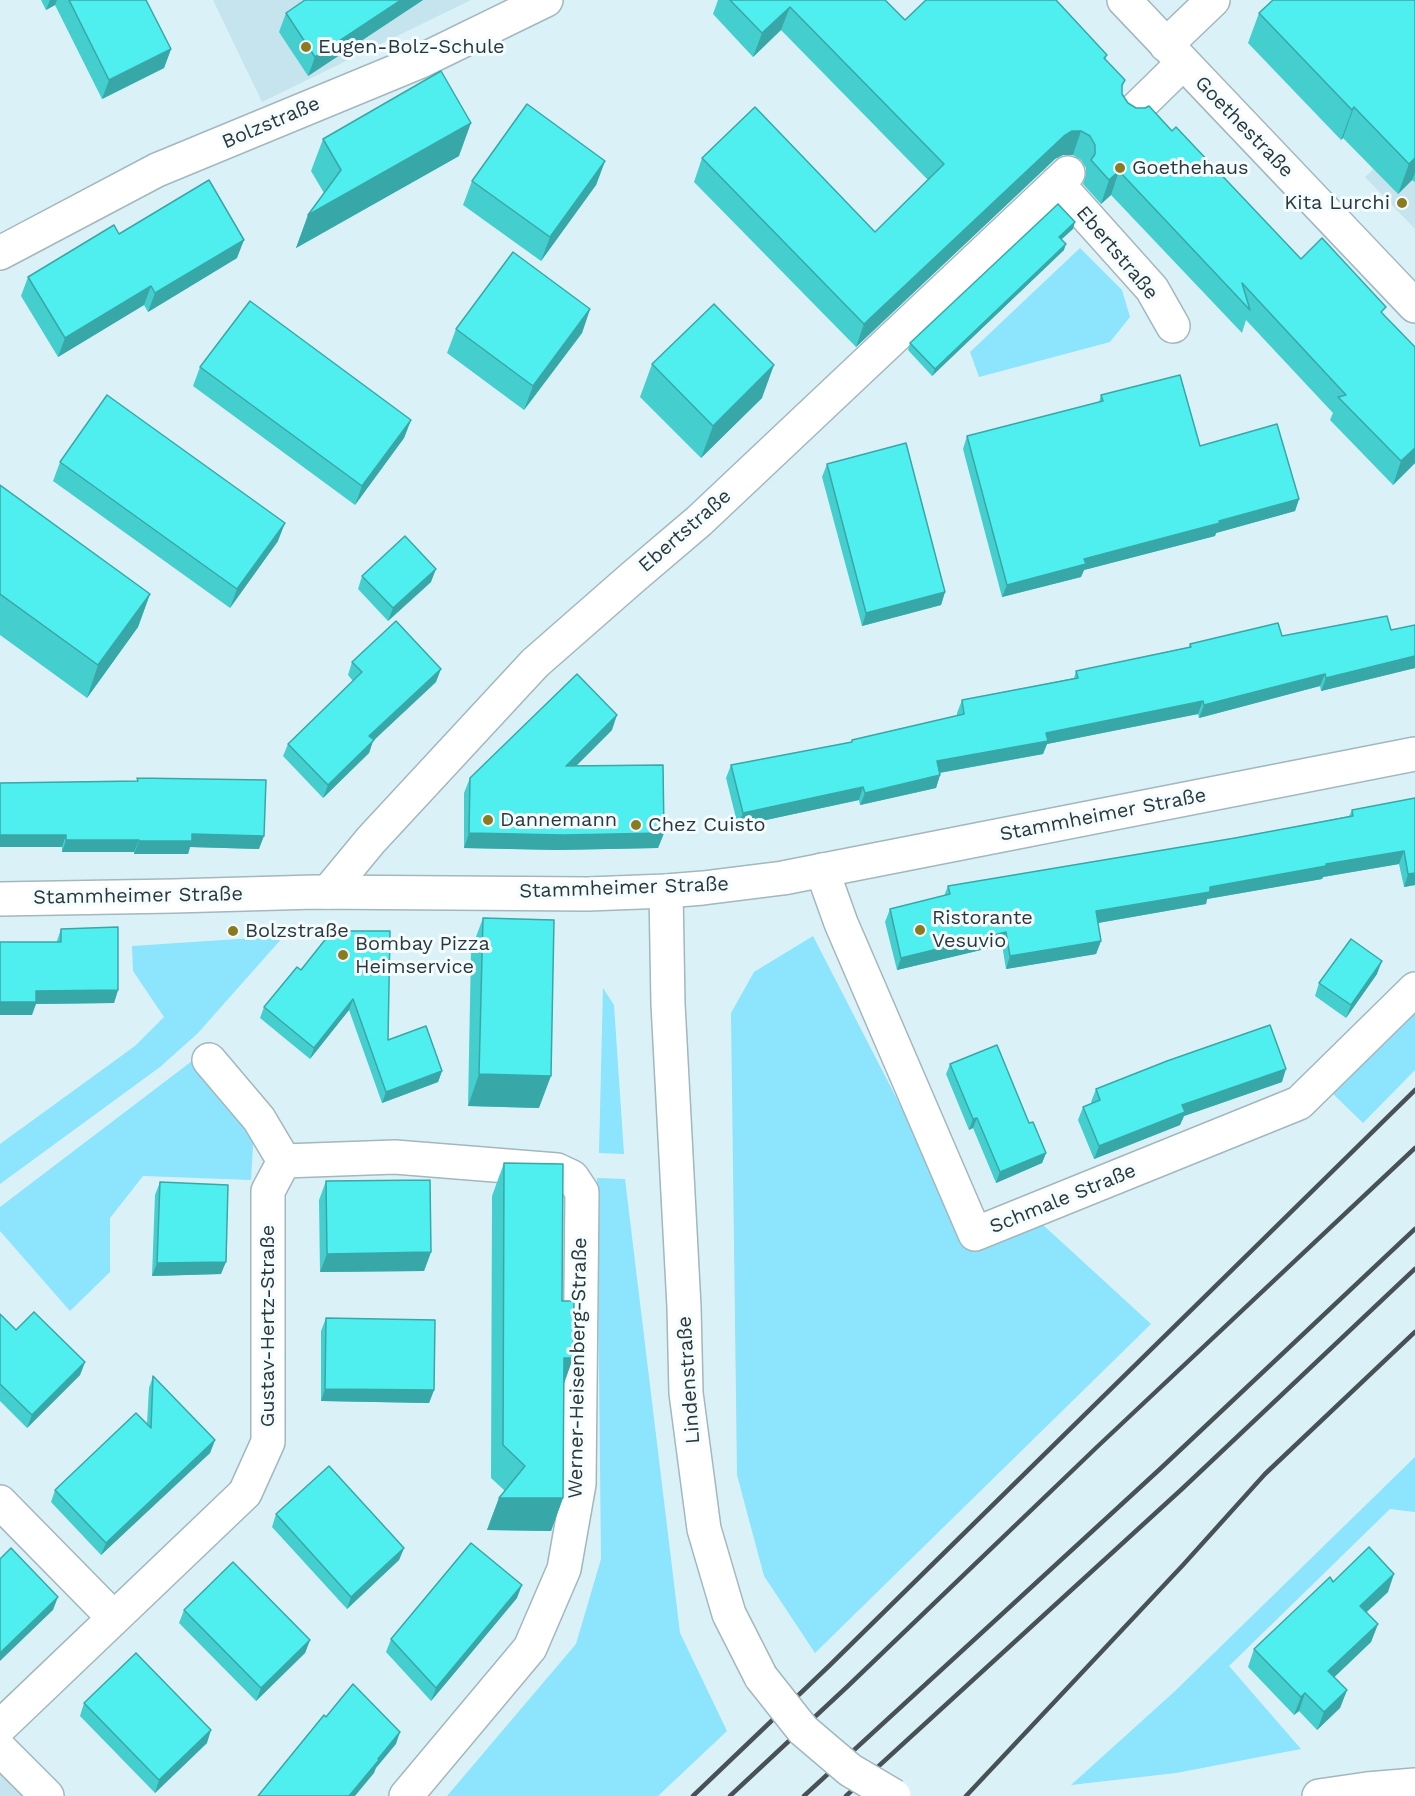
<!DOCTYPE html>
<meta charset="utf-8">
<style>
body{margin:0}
canvas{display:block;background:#dbf1f8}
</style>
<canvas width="1415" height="1796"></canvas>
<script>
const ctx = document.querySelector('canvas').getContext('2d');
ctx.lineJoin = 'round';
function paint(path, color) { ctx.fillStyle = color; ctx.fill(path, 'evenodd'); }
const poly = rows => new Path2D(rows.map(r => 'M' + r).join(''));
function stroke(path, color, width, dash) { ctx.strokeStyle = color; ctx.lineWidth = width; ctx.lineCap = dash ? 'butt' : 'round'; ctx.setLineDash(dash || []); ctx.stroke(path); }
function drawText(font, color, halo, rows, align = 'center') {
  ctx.font = font + ' "Work Sans",sans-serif'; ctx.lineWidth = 6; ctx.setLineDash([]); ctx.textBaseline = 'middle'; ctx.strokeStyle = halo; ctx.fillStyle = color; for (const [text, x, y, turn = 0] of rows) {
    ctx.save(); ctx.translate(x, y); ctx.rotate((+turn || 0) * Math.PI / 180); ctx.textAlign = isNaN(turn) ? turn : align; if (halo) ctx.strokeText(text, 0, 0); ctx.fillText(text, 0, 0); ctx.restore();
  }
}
const built = poly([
 [213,0,471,0,262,102],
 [1415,128,1415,229,1365,177],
 [0,1749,47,1796,0,1796]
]);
const green = poly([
 [1080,248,1122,290,1130,317,1110,342,979,377,970,352],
 [284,936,198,1033,160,1067,0,1184,0,1144,135,1046,164,1017,133,971,132,946],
 [813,936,968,1237,1042,1224,1151,1324,815,1653,764,1576,737,1475,731,1013,754,972],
 [603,988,614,1005,624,1154,599,1153],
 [1415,1004,1415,1070,1363,1123,1328,1089],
 [196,1058,254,1128,251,1180,143,1176,110,1218,110,1272,70,1311,0,1231,0,1207],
 [597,1178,625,1179,680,1633,727,1731,658,1796,447,1796,576,1644,601,1559],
 [1415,1457,1415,1512,1390,1509,1229,1666,1301,1749,1176,1773,1071,1785,1174,1692]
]);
const minor = poly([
 [1124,0,1415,306],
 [1166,45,1213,0],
 [1132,113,1183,63],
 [1057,183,1152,289,1173,326],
 [0,253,157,170,421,61,546,0],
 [822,870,841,923,975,1234,1299,1103,1415,989],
 [666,891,668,1004,684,1307,686,1393,704,1529,729,1614,761,1677],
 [328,892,371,840,535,663,632,578,699,521,1068,173],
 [284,1161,395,1157,557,1170,572,1177,582,1192,579,1484,564,1569,530,1648,406,1796],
 [0,1502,114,1618],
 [0,1727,245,1493,268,1442,268,1191,284,1161,259,1119,209,1060],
 [0,1749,47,1796],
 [1319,1796,1367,1789,1415,1785]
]);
const secondary = poly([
 [0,899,174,896,315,892,588,894,666,891,703,888,783,878,1415,754]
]);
const rail = poly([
 [693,1796,830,1665,1415,1090],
 [730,1796,849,1685,1097,1447,1415,1148],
 [804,1796,1160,1469,1415,1229],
 [846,1796,1183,1488,1415,1269],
 [966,1796,1183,1565,1265,1474,1415,1332]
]);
const minorBridge = poly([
 [761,1677,803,1730,850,1770,894,1796]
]);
const wall = poly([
 [41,0,146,0,171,49,164,68,102,99,55,5,46,10],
 [305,0,423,0,308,76,279,32,286,13],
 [718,0,885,0,905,20,1107,55,1105,60,1125,80,1122,87,1122,94,1128,103,1172,131,1301,259,1384,315,1415,347,1415,463,1393,485,1330,420,1333,413,1246,320,1242,333,1111,195,1101,204,1083,184,1086,175,1086,168,1081,160,1073,155,1063,155,1055,159,856,347,694,182,702,158,875,232,928,180,781,30,753,57,713,14],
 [1415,0,1415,182,1412,180,1398,194,1343,138,1341,140,1248,43,1259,13],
 [323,139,459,156,296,248,308,215,324,193,311,171],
 [605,161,596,185,541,261,463,205,472,181],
 [1073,229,1062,239,1064,250,932,376,908,350,910,343],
 [119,234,237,258,148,312,144,305,58,357,21,296,28,277],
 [590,309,582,333,524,410,447,353,456,329],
 [652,364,762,398,701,458,640,397],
 [200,367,411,420,404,438,355,505,193,386],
 [1101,395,1299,499,1295,511,1216,533,1215,536,1084,570,1081,577,1002,597,963,449,967,436,1099,402],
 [60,462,278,541,230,608,53,481],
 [827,464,945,592,941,605,862,626,822,477],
 [0,485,150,594,138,627,87,698,0,635],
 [362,576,431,582,388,621,358,589],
 [1415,625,1415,668,1321,691,1320,686,1199,718,1198,714,1047,744,1043,754,940,773,940,775,936,788,860,805,859,800,738,826,726,778,731,765,851,742,852,740,957,716,957,713,962,700,1074,678,1076,671,1189,647,1190,644,1282,636,1391,630],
 [352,662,436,682,373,741,369,753,323,798,283,756,288,744,353,681,348,675],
 [612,730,576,766,664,833,658,848,557,850,464,848,464,793,470,778],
 [137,778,259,849,190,847,188,854,134,854,134,852,62,852,62,847,0,847,0,783,137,781],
 [1415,798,1415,885,1404,887,1399,864,1323,877,1322,879,1207,899,1206,904,1098,923,1101,941,1096,954,1006,969,1002,945,897,970,885,922,890,909,944,896,948,886,1235,838,1349,816,1352,810],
 [483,918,539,1108,468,1106,471,950],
 [61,929,118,990,114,1003,36,1004,32,1015],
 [332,931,388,1040,442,1071,438,1082,382,1103,349,1010,310,1059,260,1018,264,1007,301,970],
 [1377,974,1346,1018,1315,996,1319,983],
 [950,1064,1046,1153,1042,1163,996,1183,973,1128,969,1130,946,1074],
 [1282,1082,1184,1116,1180,1125,1094,1159,1078,1120,1083,1107,1092,1103,1091,1102,1096,1089],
 [504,1163,562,1301,573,1358,564,1384,563,1498,551,1531,487,1530,499,1498,505,1491,491,1478,492,1196],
 [326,1181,431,1252,424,1271,320,1272,319,1200],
 [160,1182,221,1274,152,1276,155,1195],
 [0,1314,16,1330,85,1362,80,1375,27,1428,0,1401],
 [326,1318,434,1390,429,1403,321,1401,321,1331],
 [153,1376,215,1440,210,1453,101,1555,51,1502,55,1490,147,1424,149,1388],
 [276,1514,404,1548,399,1560,347,1609,272,1527],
 [1333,1582,1388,1592,1366,1612,1378,1624,1371,1642,1334,1677,1347,1690,1340,1708,1317,1730,1299,1711,1294,1715,1248,1667,1254,1649],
 [517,1598,431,1701,386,1652,391,1639],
 [184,1610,310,1640,305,1653,256,1701,179,1623],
 [84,1703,207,1743,155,1793,80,1716]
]);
const shadedWall = poly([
 [50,0,57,0,55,5,46,10],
 [401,0,423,0,308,76,315,57],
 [790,7,781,30,753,57,762,33],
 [171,49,164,68,102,99,109,80],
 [1354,107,1343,138,1341,140,1352,110],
 [471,123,459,156,296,248,308,215],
 [1072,131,1081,131,1073,155,1063,155,1055,159,856,347,864,324,1064,136],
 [1415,158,1415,173,1412,180,1398,194,1409,164],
 [605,161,596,185,541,261,550,237],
 [1119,171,1111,195,1101,204,1109,180],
 [1075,222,1073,229,1057,243,1059,237],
 [244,240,237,258,148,312,155,293],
 [1066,244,1064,250,932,376,935,369],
 [151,286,144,305,58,357,65,338],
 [590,309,582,333,524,410,533,386],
 [774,365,762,398,701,458,713,426],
 [411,420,404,438,355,505,362,486],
 [1415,448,1415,463,1393,485,1401,461],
 [1299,499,1295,511,1216,533,1215,536,1084,570,1081,577,1002,597,1007,585,1084,559],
 [285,523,278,541,230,608,237,589],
 [436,569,431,582,388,621,393,608],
 [945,592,941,605,862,626,866,613],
 [150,594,138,627,87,698,98,665],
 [1415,656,1415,668,1321,691,1326,678],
 [441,669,436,682,373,741,369,753,323,798,328,785,369,736],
 [1325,674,1320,686,1199,718,1204,705],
 [1203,701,1198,714,1047,744,1043,754,932,774,937,761,1046,733],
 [617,715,612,730,560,782,566,766],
 [940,775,936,788,860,805,865,793],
 [863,787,859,800,738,826,743,813],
 [469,833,664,833,658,848,557,850,464,848],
 [192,834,264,836,259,849,190,847,188,854,134,854,139,841],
 [0,835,66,835,62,847,0,847],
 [66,840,139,840,134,852,62,852],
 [1404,851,1399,864,1323,877,1322,879,1207,899,1206,904,1092,924,1096,911,1210,887,1326,864],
 [1415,873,1415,885,1404,887,1408,874],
 [1006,932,1002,945,897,970,901,958],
 [1101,941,1096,954,1006,969,1010,956],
 [1382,961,1377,974,1346,1018,1351,1005],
 [118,990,114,1003,36,1004,32,1015,0,1015,0,1002,36,991],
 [353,999,349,1010,310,1059,314,1048],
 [1286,1069,1282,1082,1184,1116,1180,1125,1094,1159,1099,1146,1182,1105],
 [442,1071,438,1082,382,1103,386,1092],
 [479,1074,551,1076,539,1108,468,1106],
 [977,1118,973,1128,969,1130,973,1119],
 [1046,1153,1042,1163,996,1183,1000,1172],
 [431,1252,424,1271,320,1272,327,1254],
 [226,1262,221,1274,152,1276,157,1263],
 [564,1358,573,1358,561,1391],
 [85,1362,80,1375,27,1428,32,1415],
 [325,1389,434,1390,429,1403,321,1401],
 [215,1440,210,1453,101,1555,106,1543],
 [499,1498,563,1498,551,1531,487,1530],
 [404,1548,399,1560,347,1609,351,1597],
 [1394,1574,1388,1592,1354,1624,1360,1606],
 [522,1585,517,1598,431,1701,436,1688],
 [58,1597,53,1610,0,1661,0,1653],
 [1378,1624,1371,1642,1322,1689,1328,1671],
 [310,1640,305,1653,256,1701,261,1688],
 [1347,1690,1340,1708,1317,1730,1324,1712],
 [1305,1693,1299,1711,1294,1715,1301,1697],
 [211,1730,207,1743,155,1793,159,1780],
 [400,1732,396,1744,376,1768,374,1773,355,1796,349,1796,378,1759]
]);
const building = poly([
 [69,0,146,0,171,49,109,80,69,0],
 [305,0,401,0,315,57,286,13,305,0],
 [730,0,885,0,905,20,926,0,1056,0,1107,55,1104,58,1125,80,1122,85,1122,94,1128,103,1136,108,1145,108,1149,106,1172,131,1176,127,1301,259,1322,238,1386,307,1381,312,1415,347,1415,448,1401,461,1338,397,1346,395,1242,283,1250,310,1119,171,1109,180,1091,160,1095,154,1095,145,1090,136,1081,131,1072,131,1064,136,864,324,702,158,755,107,875,232,944,164,790,7,762,33,730,0],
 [1273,0,1415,0,1415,158,1409,164,1354,107,1352,110,1259,13,1273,0],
 [441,71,471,123,308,215,341,170,323,139,441,71],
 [527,104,605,161,550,237,472,181,527,104],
 [209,180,244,240,155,293,151,286,65,338,28,277,114,225,119,234,209,180],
 [1058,204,1075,222,1059,237,1066,244,935,369,910,343,1058,204],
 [513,252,590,309,533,386,456,329,513,252],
 [250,301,411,420,362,486,200,367,250,301],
 [714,304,774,365,713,426,652,364,714,304],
 [1180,375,1200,446,1277,424,1299,499,1219,521,1220,523,1084,559,1086,564,1007,585,967,436,1103,401,1101,395,1180,375],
 [107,395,285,523,237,589,60,462,107,395],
 [906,443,945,592,866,613,827,464,906,443],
 [0,485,150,594,98,665,0,594,0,485],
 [405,536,436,569,393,608,362,576,405,536],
 [1387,616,1391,630,1415,625,1415,656,1326,678,1325,674,1204,705,1203,701,1046,733,1048,741,937,761,940,775,865,793,863,787,743,813,731,765,852,742,852,740,964,714,962,700,1078,678,1076,671,1191,647,1190,644,1278,623,1282,636,1387,616],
 [396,621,441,669,369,736,374,740,328,785,288,744,362,672,352,662,396,621],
 [577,674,617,715,566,766,663,765,664,833,563,835,469,833,470,778,577,674],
 [137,778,266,780,264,836,192,834,192,841,139,841,139,840,66,840,66,835,0,835,0,783,138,781,137,778],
 [1415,798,1415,873,1408,874,1404,851,1326,864,1326,866,1210,887,1210,892,1096,911,1101,941,1010,956,1006,932,901,958,890,909,950,894,948,886,1235,838,1353,816,1352,810,1415,798],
 [483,918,554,920,551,1076,479,1074,483,918],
 [118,927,118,990,36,991,36,1002,0,1002,0,942,61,942,61,929,118,927],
 [332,931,390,931,388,1040,426,1026,442,1071,386,1092,353,999,314,1048,264,1007,297,967,301,970,332,931],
 [1351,939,1382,961,1351,1005,1319,983,1351,939],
 [1270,1025,1286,1069,1182,1105,1185,1112,1099,1146,1083,1107,1100,1100,1096,1089,1167,1061,1270,1025],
 [997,1045,1029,1123,1033,1122,1046,1153,1000,1172,977,1118,973,1119,950,1064,997,1045],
 [504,1163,563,1164,562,1301,574,1301,573,1358,564,1358,563,1498,499,1498,525,1466,503,1445,504,1163],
 [430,1180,431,1252,327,1254,326,1181,430,1180],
 [160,1182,228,1185,226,1262,157,1263,160,1182],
 [34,1312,85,1362,32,1415,0,1384,0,1314,16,1330,34,1312],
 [326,1318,435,1320,434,1390,325,1389,326,1318],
 [153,1376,215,1440,106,1543,55,1490,136,1413,151,1428,153,1376],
 [329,1466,404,1548,351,1597,276,1514,329,1466],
 [471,1543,522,1585,436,1688,391,1639,471,1543],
 [1369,1547,1394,1574,1360,1606,1378,1624,1328,1671,1347,1690,1324,1712,1305,1693,1301,1697,1254,1649,1330,1577,1333,1582,1369,1547],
 [11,1548,58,1597,0,1653,0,1559,11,1548],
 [233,1562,310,1640,261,1688,184,1610,233,1562],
 [136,1653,211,1730,159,1780,84,1703,136,1653],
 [353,1684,400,1732,378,1759,379,1760,349,1796,258,1796,324,1715,326,1717,353,1684]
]);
const markers = [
 [306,47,6,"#8a7a20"],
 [1120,168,6,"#8a7a20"],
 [1402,203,6,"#8a7a20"],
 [488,820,6,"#8a7a20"],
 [636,825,6,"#8a7a20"],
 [920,930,6,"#8a7a20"],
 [233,931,6,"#8a7a20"],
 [343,955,6,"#8a7a20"]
];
const poiNames = [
 ["Eugen-Bolz-Schule",318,47],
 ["Goethehaus",1132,168],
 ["Kita Lurchi",1390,203,"right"],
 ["Dannemann",500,820],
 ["Chez Cuisto",648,825],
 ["Ristorante",932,918],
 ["Vesuvio",932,941],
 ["Bolzstraße",245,931],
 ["Bombay Pizza",355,944],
 ["Heimservice",355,967]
];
const streetNames = [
 ["Bolzstraße",271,123,-23],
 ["Goethestraße",1244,127,46],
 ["Ebertstraße",1117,253,50],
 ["Ebertstraße",685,531,-41],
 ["Stammheimer Straße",1103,815,-11],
 ["Stammheimer Straße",624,888,-2],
 ["Stammheimer Straße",138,896,-1],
 ["Schmale Straße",1063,1199,-22],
 ["Gustav-Hertz-Straße",268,1326,-90],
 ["Werner-Heisenberg-Straße",578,1368,-89],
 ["Lindenstraße",689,1380,-94]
];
paint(built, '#c6e4ed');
paint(green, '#8ce4fd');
stroke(minor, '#a2b7be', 36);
stroke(secondary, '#a2b7be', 36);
stroke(minor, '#fff', 33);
stroke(secondary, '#fff', 33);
stroke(rail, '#485256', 4.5);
stroke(minorBridge, '#a2b7be', 36, []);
stroke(minorBridge, '#fff', 33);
paint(wall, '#45cece');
paint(shadedWall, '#38a7a7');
paint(building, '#50efef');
stroke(building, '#38a7a7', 1.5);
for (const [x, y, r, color] of markers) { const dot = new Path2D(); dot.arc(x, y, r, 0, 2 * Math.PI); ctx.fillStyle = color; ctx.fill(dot); stroke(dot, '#f3fcff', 2); }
drawText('20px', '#2e3639', '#f3fcff', poiNames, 'left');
drawText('20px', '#2e3639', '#f3fcff', streetNames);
</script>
